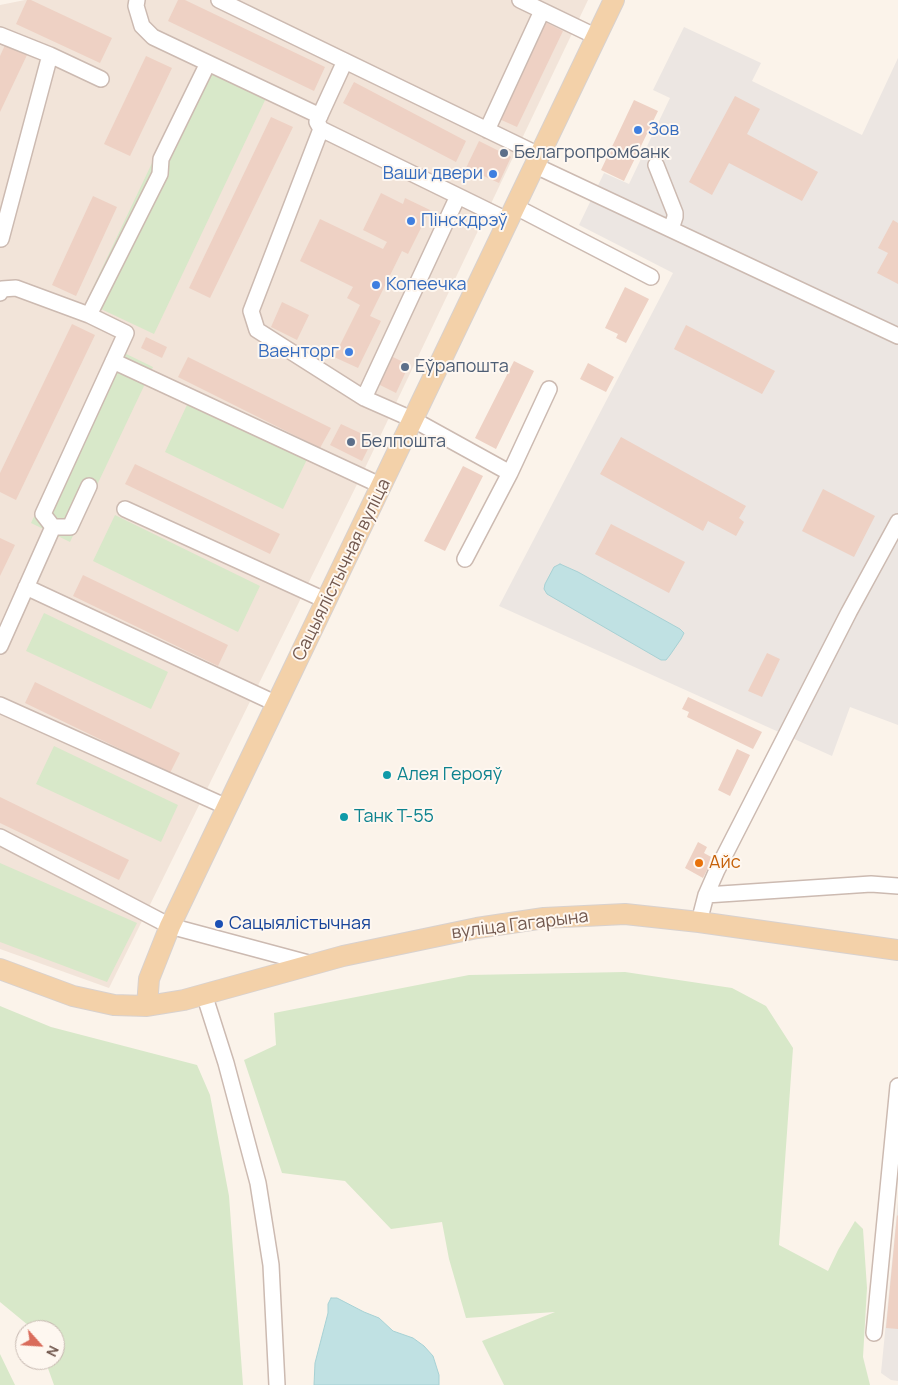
<!DOCTYPE html>
<meta charset="utf-8">
<style>
body{margin:0}
#map{position:relative;width:898px;height:1385px;overflow:hidden;background:#fbf3ea;font-family:Manrope,sans-serif}
canvas{display:block}
.north{position:absolute;left:15px;top:1320px;width:50px;height:50px;box-sizing:border-box;background:#fef7f0;border:1px solid #c6b8b0;border-radius:50%;rotate:116deg;font-size:14px;font-weight:700;line-height:20px;text-align:center;color:#73594f}
.north::after{content:'';display:block;margin:auto;width:18px;height:22px;background:#d96c5b;clip-path:polygon(50% 0,100% 100%,50% 72%,0 100%)}
</style>
<div id="map">
<canvas width="898" height="1385"></canvas>
<div class="north">N</div>
</div>
<script>
const ctx = document.querySelector('canvas').getContext('2d');
ctx.lineJoin = 'round';
function paint(path, color) { ctx.fillStyle = color; ctx.fill(path, 'evenodd'); }
const poly = rows => new Path2D(rows.map(r => 'M' + r).join(''));
function stroke(path, color, width, dash) { ctx.strokeStyle = color; ctx.lineWidth = width; ctx.lineCap = dash ? 'butt' : 'round'; ctx.setLineDash(dash || []); ctx.stroke(path); }
function drawText(font, color, halo, rows, align = 'center') {
  ctx.font = font + ' Manrope,sans-serif'; ctx.lineWidth = 4; ctx.setLineDash([]); ctx.textBaseline = 'middle'; ctx.strokeStyle = halo; ctx.fillStyle = color; for (const [text, x, y, turn = 0] of rows) {
    ctx.save(); ctx.translate(x, y); ctx.rotate((+turn || 0) * Math.PI / 180); ctx.textAlign = isNaN(turn) ? turn : align; if (halo) ctx.strokeText(text, 0, 0); ctx.fillText(text, 0, 0); ctx.restore();
  }
}
const residential = poly([
 [25,0,588,0,365,468,109,988,0,949,0,5]
]);
const industrial = poly([
 [684,27,761,63,752,81,862,135,898,58,898,725,850,707,832,756,499,606,673,273,579,225,604,173,629,184,670,98,653,90],
 [898,1201,898,1381,891,1380,881,1373]
]);
const green = poly([
 [199,64,267,96,154,334,86,302],
 [114,348,153,367,70,542,31,523],
 [193,392,312,449,283,509,165,452],
 [115,515,260,586,238,632,93,561],
 [44,613,168,672,151,709,26,651],
 [54,746,178,805,161,842,36,784],
 [0,863,137,923,107,982,0,942],
 [625,972,732,988,766,1006,793,1048,779,1245,828,1271,838,1250,855,1221,863,1229,867,1288,863,1357,870,1385,504,1385,482,1341,555,1312,466,1318,449,1259,442,1222,391,1229,345,1181,282,1173,244,1060,276,1045,274,1013,469,975],
 [0,1006,51,1027,197,1065,210,1095,229,1196,243,1385,54,1385,45,1360,55,1360,55,1330,34,1330,0,1302],
 [0,1354,15,1385,0,1385]
]);
const water = poly([
 [560,564,578,572,680,629,684,633,681,639,670,655,666,660,661,660,547,594,544,589,545,584,554,567,560,564],
 [331,1298,337,1298,364,1312,379,1318,393,1331,413,1338,424,1346,433,1356,439,1375,439,1385,314,1385,315,1363,328,1313,328,1304,331,1298]
]);
const building = poly([
 [27,0,31,0,112,38,100,63,16,24],
 [178,0,185,0,325,67,314,91,168,21],
 [543,21,563,31,517,127,497,118],
 [5,45,27,55,0,112,0,56],
 [146,56,172,68,130,156,104,144],
 [354,82,466,141,456,162,343,103],
 [735,96,760,109,747,134,818,172,802,201,729,163,712,195,689,182],
 [634,100,658,111,624,181,601,170],
 [271,117,293,127,210,298,189,288],
 [479,141,511,157,499,183,466,168],
 [381,193,403,204,405,198,430,210,408,254,402,251,370,316,381,321,358,368,334,357,360,305,347,298,353,287,300,261,320,219,383,249,387,242,363,230],
 [93,196,117,207,76,296,52,285],
 [893,220,898,223,898,284,877,273,888,253,878,248],
 [625,287,649,299,626,343,616,338,618,334,605,328],
 [282,302,309,315,297,340,271,327],
 [72,324,95,335,16,500,0,492,0,473],
 [686,325,775,371,762,394,674,349],
 [146,337,167,347,162,358,141,348],
 [391,356,409,365,396,393,378,384],
 [188,357,331,428,320,448,178,377],
 [514,361,534,371,496,449,475,438],
 [588,363,614,377,606,392,580,379],
 [341,424,373,439,362,461,330,445],
 [621,437,746,506,739,518,744,522,736,536,708,521,703,531,600,474],
 [135,464,280,534,270,554,125,484],
 [463,466,483,476,445,551,424,541],
 [823,489,875,516,854,557,802,531],
 [611,524,685,562,669,593,595,554],
 [0,538,15,545,0,576],
 [83,575,228,645,218,666,73,596],
 [767,653,780,659,762,697,748,691],
 [35,682,180,753,170,773,25,703],
 [688,697,762,732,753,749,687,717,689,712,682,709],
 [737,749,750,755,730,796,718,790],
 [0,797,129,860,119,880,0,823],
 [698,842,707,847,704,853,713,858,703,878,685,868],
 [897,1215,898,1216,898,1329,886,1328]
]);
const minor = poly([
 [137,0,136,6,142,26,153,37,320,116],
 [219,0,541,156],
 [520,0,597,37],
 [0,35,50,55,101,79],
 [345,61,317,122,321,129,458,196,364,398,414,420,510,473,465,559],
 [321,129,251,311,257,330,364,398],
 [487,130,542,11],
 [656,165,675,213,675,217,671,229],
 [536,166,898,336],
 [458,196,509,221],
 [516,207,651,277],
 [1,239,50,55],
 [0,293,2,289,16,288,89,315,160,174,161,159,208,63],
 [113,361,382,486],
 [510,473,549,389],
 [125,509,327,601],
 [53,527,70,527,89,486],
 [26,587,277,704],
 [0,646,53,527,43,514,126,333,89,315],
 [0,705,227,807],
 [0,837,170,926,312,964],
 [706,895,871,884,898,886],
 [699,922,706,895,717,870,849,612,898,522],
 [204,994,226,1063,258,1183,271,1265,277,1385],
 [874,1333,898,1086]
]);
const major = poly([
 [0,969,73,996,114,1005,147,1006,184,1000,343,956,477,928,544,918,625,914,699,922,898,950],
 [147,1006,149,979,170,926,614,0]
]);
const markers = [
 [638,130,5,"#3f7fe0"],
 [504,153,5,"#5c6f8a"],
 [493,174,5,"#3f7fe0"],
 [411,221,5,"#3f7fe0"],
 [376,285,5,"#3f7fe0"],
 [349,352,5,"#3f7fe0"],
 [405,367,5,"#5c6f8a"],
 [351,442,5,"#5c6f8a"],
 [387,775,5,"#0f9aa8"],
 [344,817,5,"#0f9aa8"],
 [699,863,5,"#e8710a"],
 [219,924,5,"#1a4fb4"]
];
const shopNames = [
 ["Зов",648,130],
 ["Ваши двери",483,174,"right"],
 ["Пінскдрэў",421,221],
 ["Копеечка",386,285],
 ["Ваенторг",339,352,"right"]
];
const serviceNames = [
 ["Белагропромбанк",514,153],
 ["Еўрапошта",415,367],
 ["Белпошта",361,442]
];
const streetNames = [
 ["Сацыялістычная вуліца",342,570,-64],
 ["вуліца Гагарына",520,925,-7]
];
const cultureNames = [
 ["Алея Герояў",397,775],
 ["Танк Т-55",354,817]
];
const foodNames = [
 ["Айс",709,863]
];
const transitNames = [
 ["Сацыялістычная",229,924]
];
paint(residential, '#f2e4d9');
paint(industrial, '#ece6e2');
paint(green, '#d8e8c9');
paint(water, '#c0e1e3');
stroke(water, '#a7d1d4', 1);
paint(building, '#eed1c4');
stroke(minor, '#ccbab1', 18);
stroke(major, '#d8d1ce', 22);
stroke(minor, '#fff', 15);
stroke(major, '#f3d1a9', 20);
for (const [x, y, r, color] of markers) { const dot = new Path2D(); dot.arc(x, y, r, 0, 2 * Math.PI); ctx.fillStyle = color; ctx.fill(dot); stroke(dot, '#fef7f0', 2); }
drawText('18px', '#366cbe', '#fef7f0', shopNames, 'left');
drawText('18px', '#4e5e75', '#fef7f0', serviceNames, 'left');
drawText('18px', '#73594f', '#fef7f0', streetNames);
drawText('18px', '#0d838f', '#fef7f0', cultureNames, 'left');
drawText('18px', '#c56008', '#fef7f0', foodNames, 'left');
drawText('18px', '#164399', '#fef7f0', transitNames, 'left');
</script>
